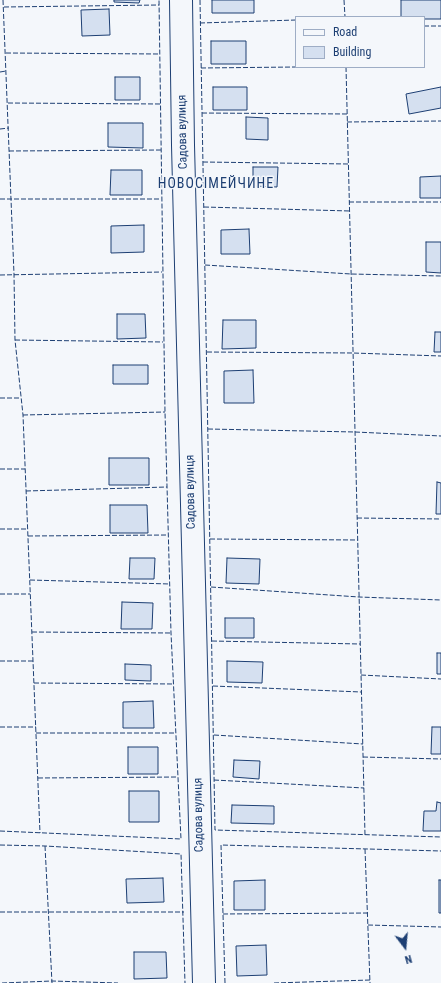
<!DOCTYPE html>
<meta charset="utf-8">
<style>
body{margin:0}
#map{position:relative;width:441px;height:983px;overflow:hidden;background:#f4f7fb;font-family:"Roboto Condensed",sans-serif}
canvas{display:block}
.legend{position:absolute;left:295px;top:16px;width:130px;height:52px;box-sizing:border-box;background:#f4f7fb;border:1px solid #9eadc5;margin:0;padding:5px 7px;list-style:none;font-size:12px;color:#1d3f73}
.legend li{display:flex;align-items:center;gap:8px;height:20px}
.legend b{width:20px;border:1px solid #9eadc5}
.north{position:absolute;left:385px;top:927px;width:40px;height:40px;-webkit-text-stroke:3px #f4f7fb;paint-order:stroke;rotate:164deg;font-size:11px;font-weight:700;line-height:16px;text-align:center;color:#1d3f73}
.north::after{content:'';display:block;margin:auto;width:14px;height:18px;background:#1d3f73;clip-path:polygon(50% 0,100% 100%,50% 72%,0 100%)}
</style>
<div id="map">
<canvas width="441" height="983"></canvas>
<ul class="legend">
<li><b style="height:5px;background:#f4f7fb"></b>Road</li>
<li><b style="height:11px;background:#d5e0f0"></b>Building</li>
</ul>
<div class="north">N</div>
</div>
<script>
const ctx = document.querySelector('canvas').getContext('2d');
ctx.lineJoin = 'round';
function paint(path, color) { ctx.fillStyle = color; ctx.fill(path, 'evenodd'); }
const poly = rows => new Path2D(rows.map(r => 'M' + r).join(''));
function stroke(path, color, width, dash) { ctx.strokeStyle = color; ctx.lineWidth = width; ctx.lineCap = dash ? 'butt' : 'round'; ctx.setLineDash(dash || []); ctx.stroke(path); }
function drawText(font, color, halo, rows, align = 'center') {
  ctx.font = font + ' "Roboto Condensed",sans-serif'; ctx.lineWidth = 3; ctx.setLineDash([]); ctx.textBaseline = 'middle'; ctx.strokeStyle = halo; ctx.fillStyle = color; for (const [text, x, y, turn = 0] of rows) {
    ctx.save(); ctx.translate(x, y); ctx.rotate((+turn || 0) * Math.PI / 180); ctx.textAlign = isNaN(turn) ? turn : align; if (halo) ctx.strokeText(text, 0, 0); ctx.fillText(text, 0, 0); ctx.restore();
  }
}
const building = poly([
 [114,0,140,0,139,3,114,2,114,0],
 [212,0,254,0,254,13,212,13,212,0],
 [401,0,441,0,441,19,424,19,424,17,401,17,401,0],
 [109,9,110,35,82,36,81,10,109,9],
 [211,41,246,41,246,64,211,64,211,41],
 [115,77,140,77,140,100,115,100,115,77],
 [213,87,247,87,247,110,213,110,213,87],
 [441,87,441,108,409,114,406,94,441,87],
 [246,117,268,118,268,140,246,139,246,117],
 [108,123,143,123,143,148,108,147,108,123],
 [253,167,278,167,277,187,253,186,253,167],
 [111,170,142,170,142,195,110,195,111,170],
 [441,176,441,198,420,198,420,177,441,176],
 [144,225,144,252,111,253,111,226,144,225],
 [249,229,250,254,221,254,221,230,249,229],
 [426,242,441,242,441,273,426,272,426,242],
 [117,314,145,314,146,338,117,339,117,314],
 [223,320,256,320,256,348,222,349,223,320],
 [435,332,441,332,441,352,434,352,435,332],
 [113,365,148,365,148,384,113,384,113,365],
 [253,370,254,403,224,403,224,371,253,370],
 [109,458,149,458,149,485,109,485,109,458],
 [437,482,441,483,441,514,436,514,437,482],
 [110,505,147,505,148,533,110,533,110,505],
 [130,558,155,558,154,579,129,579,130,558],
 [227,558,260,559,259,584,226,583,227,558],
 [122,602,153,603,152,629,121,629,122,602],
 [225,618,254,618,254,638,225,638,225,618],
 [437,653,441,653,441,674,437,674,437,653],
 [227,661,263,662,262,683,227,682,227,661],
 [125,664,151,665,151,681,125,680,125,664],
 [153,701,154,728,123,728,123,702,153,701],
 [432,727,441,727,441,754,431,754,432,727],
 [128,747,158,747,158,774,128,774,128,747],
 [234,760,260,761,259,779,233,777,234,760],
 [129,791,159,791,159,822,129,822,129,791],
 [437,802,441,803,441,831,423,831,424,811,436,811,437,802],
 [232,805,274,806,274,824,231,823,232,805],
 [163,878,164,902,127,903,126,879,163,878],
 [265,880,265,910,234,910,234,881,265,880],
 [439,880,441,880,441,913,439,913,439,880],
 [266,945,267,975,237,976,236,946,266,945],
 [134,952,166,952,167,978,134,979,134,952]
]);
const minor = poly([
 [181,0,183,145,204,983]
]);
const fence = poly([
 [3,0,14,274,15,340,23,415,40,833],
 [200,0,215,830,441,837],
 [344,0,345,17],
 [4,7,159,5],
 [200,23,296,20],
 [424,26,441,26],
 [6,53,160,54],
 [346,67,365,835],
 [201,68,296,67],
 [0,72,6,71],
 [8,103,160,104],
 [202,113,347,114],
 [347,122,441,121],
 [0,129,9,128],
 [9,151,161,150],
 [203,162,348,164],
 [0,199,161,199],
 [349,202,441,202],
 [204,207,350,211],
 [205,265,351,274,441,276],
 [0,275,162,272],
 [15,340,163,342],
 [207,352,353,353,441,356],
 [0,398,21,398],
 [23,415,165,412],
 [208,429,355,432,441,436],
 [0,469,25,469],
 [26,491,167,487],
 [357,518,441,519],
 [0,529,27,529],
 [28,536,168,535],
 [210,539,358,540],
 [30,580,170,584],
 [211,587,359,597,441,600],
 [0,594,30,594],
 [32,632,171,633],
 [212,641,360,644],
 [0,661,33,661],
 [361,675,441,679],
 [34,683,174,684],
 [213,686,361,692],
 [0,727,36,727],
 [36,733,176,733],
 [214,735,363,744],
 [363,757,441,759],
 [38,778,178,777],
 [214,780,364,788],
 [0,831,181,839,171,633,165,412,159,0],
 [0,845,45,846,181,854,185,983],
 [45,846,52,983],
 [365,849,370,983],
 [0,912,184,912],
 [223,914,368,913],
 [368,925,441,927],
 [2,983,52,981,118,983],
 [225,983,221,845,441,851],
 [274,983,370,980]
]);
const streetNames = [
 ["Садова вулиця",183,132,-91],
 ["Садова вулиця",191,492,-91],
 ["Садова вулиця",199,815,-91]
];
const quarterNames = [
 ["НОВОСІМЕЙЧИНЕ",216,184]
];
paint(building, '#d5e0f0');
stroke(building, '#1d3f73', 1);
stroke(minor, '#1d3f73', 24);
stroke(minor, '#f4f7fb', 22);
stroke(fence, '#1d3f73', 1, [5, 2]);
drawText('12px', '#1d3f73', '#f4f7fb', streetNames);
ctx.letterSpacing = '1px';
drawText('14px', '#1d3f73', '#f4f7fb', quarterNames);
ctx.letterSpacing = '0px';
</script>
